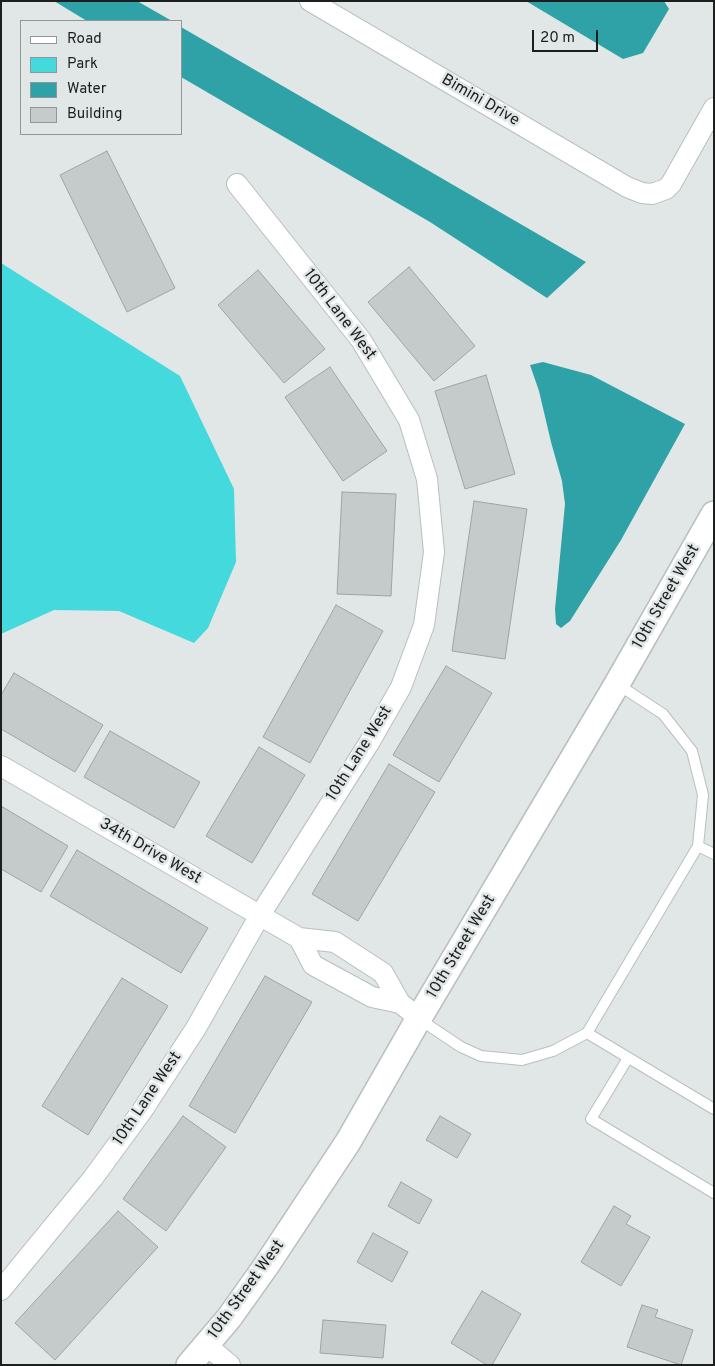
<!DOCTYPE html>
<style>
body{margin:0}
#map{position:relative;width:715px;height:1366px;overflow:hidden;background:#e1e6e6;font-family:Overpass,sans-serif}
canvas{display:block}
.frame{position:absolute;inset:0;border:2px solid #1d1e1e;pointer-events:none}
.legend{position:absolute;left:20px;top:20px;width:162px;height:115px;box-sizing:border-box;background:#e1e6e6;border:1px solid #939696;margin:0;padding:6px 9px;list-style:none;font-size:15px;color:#1d1e1e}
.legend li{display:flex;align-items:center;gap:10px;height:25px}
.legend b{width:25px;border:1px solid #939696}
.scale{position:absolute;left:532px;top:30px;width:66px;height:22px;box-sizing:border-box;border:2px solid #1d1e1e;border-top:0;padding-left:6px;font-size:15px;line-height:18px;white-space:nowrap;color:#1d1e1e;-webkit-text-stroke:4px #e1e6e6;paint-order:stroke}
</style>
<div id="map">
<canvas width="715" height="1366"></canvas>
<div class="frame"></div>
<ul class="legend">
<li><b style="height:6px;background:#fff"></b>Road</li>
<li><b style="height:14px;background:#43d9dd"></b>Park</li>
<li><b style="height:14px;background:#2ea2a6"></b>Water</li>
<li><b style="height:14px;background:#c5caca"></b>Building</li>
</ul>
<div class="scale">20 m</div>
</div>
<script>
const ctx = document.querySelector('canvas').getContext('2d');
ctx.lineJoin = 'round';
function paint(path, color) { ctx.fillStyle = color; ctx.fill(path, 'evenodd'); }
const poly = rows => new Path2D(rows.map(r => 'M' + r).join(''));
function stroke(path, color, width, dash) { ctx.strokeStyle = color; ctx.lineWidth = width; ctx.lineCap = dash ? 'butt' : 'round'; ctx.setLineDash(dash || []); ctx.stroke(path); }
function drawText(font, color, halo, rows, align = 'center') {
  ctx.font = font + ' Overpass,sans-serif'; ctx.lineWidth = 5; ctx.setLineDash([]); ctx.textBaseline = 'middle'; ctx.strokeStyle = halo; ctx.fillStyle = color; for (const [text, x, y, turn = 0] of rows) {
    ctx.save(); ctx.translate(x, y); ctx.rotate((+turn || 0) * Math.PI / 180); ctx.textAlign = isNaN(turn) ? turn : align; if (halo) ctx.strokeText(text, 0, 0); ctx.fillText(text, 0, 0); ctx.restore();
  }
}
const green = poly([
 [1,263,180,376,234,489,236,562,208,628,194,643,119,611,54,610,1,634]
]);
const water = poly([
 [54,1,137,1,172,21,87,21],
 [526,1,664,1,669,9,643,53,623,59],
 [181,27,586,262,547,298,430,222,181,77],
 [543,362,591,375,685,424,621,540,570,621,561,628,556,624,555,609,565,504,562,481,551,442,539,391,530,365]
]);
const building = poly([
 [107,151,175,288,127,312,60,175,107,151],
 [409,267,475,346,434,381,368,302,409,267],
 [258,270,325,349,284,383,218,305,258,270],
 [330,367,387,451,343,481,285,397,330,367],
 [486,375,515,474,465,489,435,391,486,375],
 [342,492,396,494,391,596,337,594,342,492],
 [474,501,527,509,505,659,452,651,474,501],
 [336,605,383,631,310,763,263,737,336,605],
 [446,666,492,693,439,782,393,755,446,666],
 [14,673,103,725,75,772,1,729,1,695,14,673],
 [110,731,200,782,174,828,84,777,110,731],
 [259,747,305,775,252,863,206,836,259,747],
 [389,764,435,792,358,921,312,894,389,764],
 [1,806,68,846,41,892,1,869,1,806],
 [77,850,208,928,181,973,50,896,77,850],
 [265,976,312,1002,235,1133,189,1106,265,976],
 [122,978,168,1006,88,1135,42,1106,122,978],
 [183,1116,226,1147,166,1231,123,1199,183,1116],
 [440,1116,471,1134,457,1158,426,1140,440,1116],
 [401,1182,432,1200,419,1224,388,1206,401,1182],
 [614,1206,631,1216,626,1224,650,1237,621,1286,581,1262,614,1206],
 [118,1211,158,1247,55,1360,15,1323,118,1211],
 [373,1233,408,1252,392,1282,357,1262,373,1233],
 [482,1291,521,1314,492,1365,487,1365,451,1343,482,1291],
 [642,1305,658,1310,655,1317,693,1330,681,1365,627,1347,642,1305],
 [323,1320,386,1325,383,1358,320,1353,323,1320]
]);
const service = poly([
 [698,846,714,854],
 [419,1019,461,1047,481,1056,522,1060,553,1051,587,1033,698,846,703,795,692,751,663,714,617,684],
 [587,1033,714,1109],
 [628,1058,591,1119,714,1193]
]);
const minor = poly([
 [310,1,627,187,642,193,652,194,666,189,671,184,714,108],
 [1,766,299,938,335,942,383,973,400,1003,419,1018],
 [299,938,313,965,372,997,400,1003],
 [1,1290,93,1178,142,1111,196,1028,260,915,369,743,401,687,424,625,434,552,427,479,409,420,361,340,237,184],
 [206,1345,230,1365]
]);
const tertiary = poly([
 [189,1365,229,1318,266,1266,348,1142,419,1018,617,684,714,514]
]);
const streetNames = [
 ["Bimini Drive",480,101,30],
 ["10th Lane West",339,315,53],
 ["10th Street West",667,597,-60],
 ["10th Lane West",360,754,-58],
 ["34th Drive West",150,852,30],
 ["10th Street West",462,947,-59],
 ["10th Lane West",148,1099,-56],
 ["10th Street West",247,1290,-54]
];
paint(green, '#43d9dd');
paint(water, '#2ea2a6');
paint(building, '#c5caca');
stroke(building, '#9fa3a3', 1);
stroke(service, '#b9bebe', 12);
stroke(minor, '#b9bebe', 22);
stroke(tertiary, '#b9bebe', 28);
stroke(service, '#fff', 10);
stroke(minor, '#fff', 20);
stroke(tertiary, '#fff', 25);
drawText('16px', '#1d1e1e', '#e1e6e6', streetNames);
</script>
